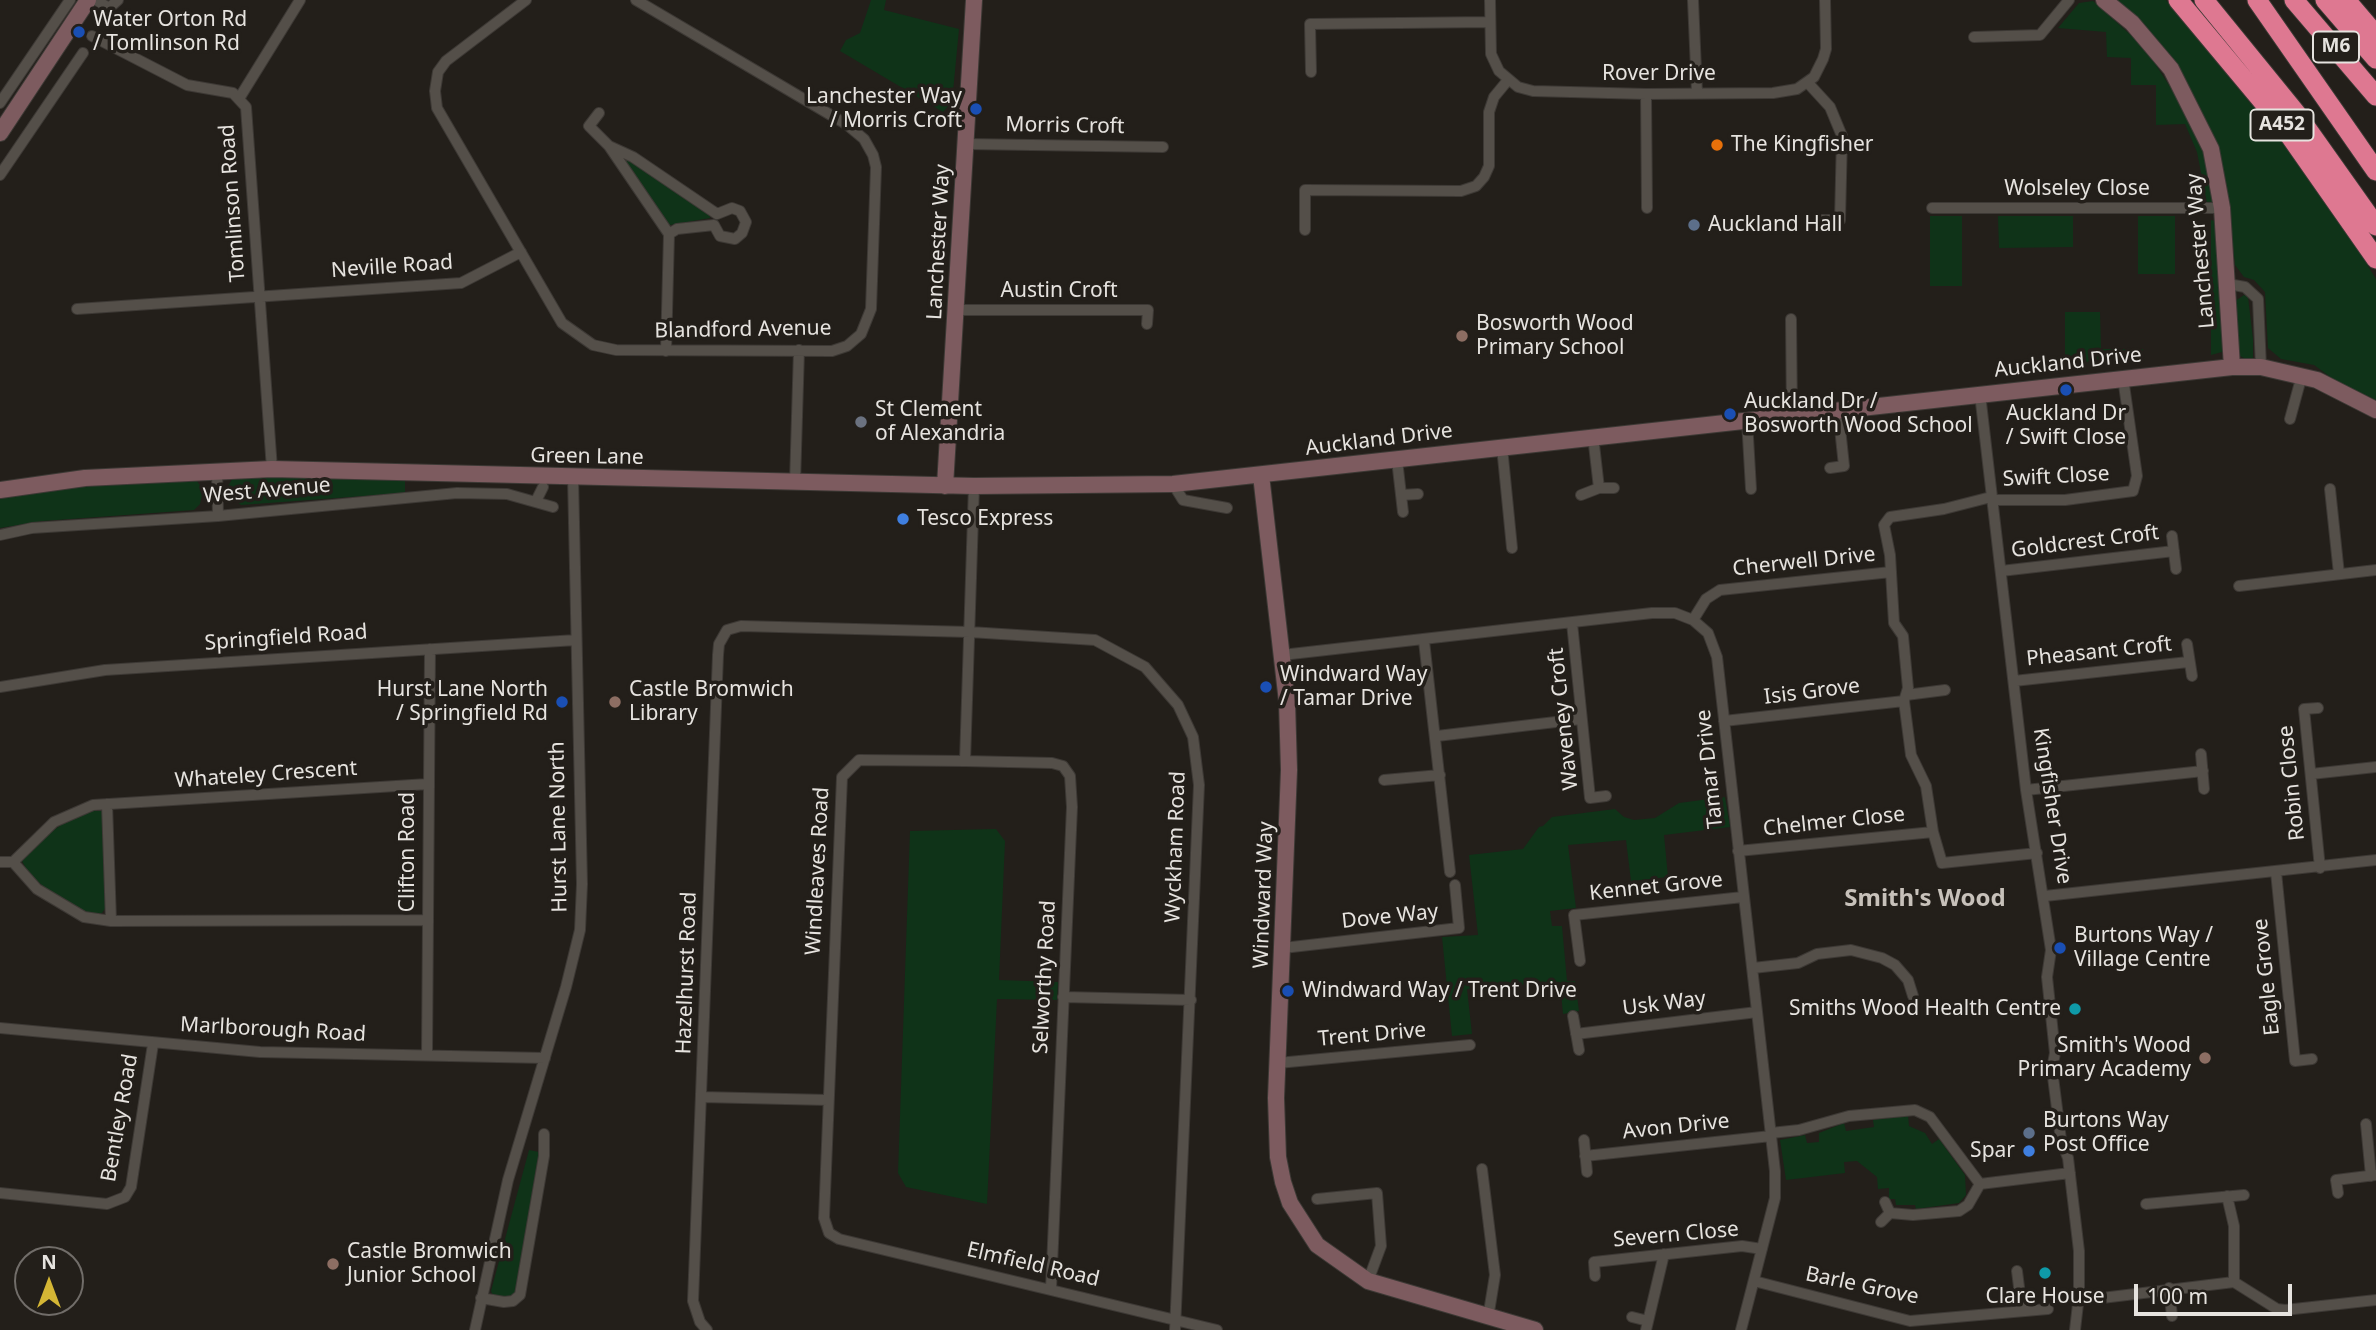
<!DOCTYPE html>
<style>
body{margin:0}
#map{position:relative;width:2376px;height:1330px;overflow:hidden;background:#231f1a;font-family:"Noto Sans",sans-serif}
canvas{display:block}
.north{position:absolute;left:14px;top:1246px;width:70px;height:70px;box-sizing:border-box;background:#231f1a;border:2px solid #716d69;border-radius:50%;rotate:0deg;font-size:19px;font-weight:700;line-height:28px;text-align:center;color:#e6e3df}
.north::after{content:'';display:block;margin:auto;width:24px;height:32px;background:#d4b635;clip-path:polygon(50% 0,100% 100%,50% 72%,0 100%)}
.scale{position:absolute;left:2134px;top:1284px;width:158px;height:32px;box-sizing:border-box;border:4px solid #e6e3df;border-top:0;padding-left:9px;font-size:21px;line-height:24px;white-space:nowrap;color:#e6e3df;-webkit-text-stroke:5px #231f1a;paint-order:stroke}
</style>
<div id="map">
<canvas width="2376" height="1330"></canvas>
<div class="north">N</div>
<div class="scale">100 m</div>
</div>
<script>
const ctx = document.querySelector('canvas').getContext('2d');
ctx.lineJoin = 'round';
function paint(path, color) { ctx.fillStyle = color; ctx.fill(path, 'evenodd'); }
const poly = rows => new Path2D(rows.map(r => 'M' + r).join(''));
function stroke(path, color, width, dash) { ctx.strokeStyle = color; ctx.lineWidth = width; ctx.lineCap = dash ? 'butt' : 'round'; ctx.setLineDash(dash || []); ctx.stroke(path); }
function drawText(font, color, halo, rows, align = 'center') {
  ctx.font = font + ' "Noto Sans",sans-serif'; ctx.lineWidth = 7; ctx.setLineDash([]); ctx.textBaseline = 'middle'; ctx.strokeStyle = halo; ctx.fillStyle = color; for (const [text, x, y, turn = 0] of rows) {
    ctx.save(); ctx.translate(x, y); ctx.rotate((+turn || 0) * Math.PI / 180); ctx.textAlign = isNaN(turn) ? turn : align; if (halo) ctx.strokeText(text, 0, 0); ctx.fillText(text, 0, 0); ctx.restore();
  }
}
const green = poly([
 [871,0,886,0,884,10,959,29,952,102,943,112,840,51,846,40,860,33],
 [2113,0,2166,0,2320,189,2376,279,2376,400,2336,381,2314,365,2281,359,2268,348,2265,292,2254,280,2244,277,2235,265,2227,186,2219,155,2200,107,2182,77],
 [2093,1,2145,48,2174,93,2183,102,2208,158,2213,203,2207,203,2197,152,2185,124,2156,125,2156,85,2131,85,2131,58,2107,57,2106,32,2058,28,2079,3],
 [619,154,709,213,710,218,670,225,648,201],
 [1930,216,1962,216,1962,286,1930,286],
 [1998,216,2073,216,2073,247,1999,248],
 [2138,216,2175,216,2175,274,2138,274],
 [2211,220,2219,222,2222,352,2211,355],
 [2244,295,2248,297,2253,339,2253,358,2250,361,2240,356,2236,344,2235,301],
 [2065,312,2100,312,2101,349,2143,349,2143,354,2112,356,2065,367],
 [195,478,203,490,200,504,194,510,43,521,0,528,0,496,37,488],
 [233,478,405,478,405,493,241,505,230,496,228,486],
 [1725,797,1730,827,1664,835,1668,877,1631,881,1626,840,1568,845,1576,908,1550,911,1552,926,1562,926,1567,981,1575,981,1579,1011,1563,1014,1560,982,1467,989,1472,1034,1452,1036,1442,937,1478,935,1469,855,1523,849,1539,827,1543,826,1552,817,1615,809,1624,817,1634,820,1655,818,1679,803],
 [90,811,102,811,106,907,102,913,89,914,50,892,29,874,22,861,40,840,68,820],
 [996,829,1005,841,999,980,1058,982,1057,1000,997,999,987,1204,906,1187,898,1173,910,831],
 [1908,1115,1909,1126,1925,1133,1932,1144,1939,1139,1965,1175,1966,1195,1959,1203,1916,1209,1915,1205,1896,1205,1895,1199,1889,1199,1889,1188,1878,1189,1877,1177,1857,1161,1844,1162,1845,1173,1786,1180,1780,1140,1805,1135,1807,1143,1819,1142,1819,1133,1844,1123,1846,1131,1874,1127,1873,1120],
 [529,1150,539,1152,516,1290,512,1297,494,1298,491,1291]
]);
const street = poly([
 [96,0,109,8,118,0],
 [526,0,446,61,438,72,435,91,437,108,562,323,593,345,616,350,832,351,847,346,861,334,871,309,876,167,873,155,864,139,846,124,636,0],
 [1490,0,1491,54,1499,71,1518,87,1533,91,1646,94,1773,93,1797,89,1814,77,1823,59,1826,49,1825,0],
 [1693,0,1697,93],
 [92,36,187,85,233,93,246,107,272,469],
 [1974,37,2040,35,2069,0],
 [1311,72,1310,24,1489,22],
 [1808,83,1830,107,1842,136,1840,220,1821,220],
 [1646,94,1647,208],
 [240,97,300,0],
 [0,103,70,0],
 [599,113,589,126,609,146],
 [966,144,1163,147],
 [0,175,83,53],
 [1932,208,2222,208],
 [1305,230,1305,190,1461,191,1476,186,1484,177,1489,166,1489,112,1494,97,1508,80],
 [2228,284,2245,287,2258,299,2261,367],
 [77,309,461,283,521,252],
 [956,310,1148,310,1147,324],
 [1791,319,1792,416],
 [666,351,669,234,609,146,633,157,717,214,732,208,740,211,746,222,742,233,735,239,720,236,714,225,677,229,669,234],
 [1980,394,2026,790,2051,950,2047,977,2055,1053,2052,1069,2061,1140,2068,1158,2079,1251,2079,1295,2075,1330],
 [2290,419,2302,375],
 [1747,420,1751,489],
 [1593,436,1599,488],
 [1502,447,1512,548],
 [1397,460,1403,512],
 [1830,468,1844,466,1838,409],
 [217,471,218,516],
 [795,483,799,350],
 [1173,484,1183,500,1227,508],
 [974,486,965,761,859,760,842,777,824,1218,829,1233,839,1239,1217,1330],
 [2330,489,2339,574],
 [1401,495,1418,494],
 [1581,495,1599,488,1614,488],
 [1991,497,1944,509,1890,517,1884,525,1890,555,1894,623,1903,636,1908,688,1904,701,1911,755,1926,786,1933,832,1942,863,2037,853],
 [1992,500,2065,500,2133,491,2137,476,2123,378],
 [536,501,543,487],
 [0,535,32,528,218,516,457,493,507,494,553,507],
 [2172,536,2176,569],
 [2001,571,2174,551],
 [2239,586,2376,570],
 [1693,620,1706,599,1720,590,1891,572],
 [1572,623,1590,798,1606,796],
 [1424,641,1450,872],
 [2187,644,2192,676],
 [1282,655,1652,613,1675,613,1693,620,1708,633,1717,657,1775,1171,1775,1198,1741,1330],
 [2014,681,2188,662],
 [0,687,105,670,576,640],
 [1906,695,1945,690],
 [2318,708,2304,709,2320,868],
 [1724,721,1904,701],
 [1437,736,1581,719],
 [2201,754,2204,789],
 [965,761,1052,763,1063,766,1070,776,1072,807,1051,1289],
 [2311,774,2376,767],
 [1384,780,1440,775],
 [2026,790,2203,771],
 [107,804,111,921],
 [1738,851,1933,832],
 [0,862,13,862,54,822,93,805,428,784],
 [13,862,37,889,84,917,111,921,427,920],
 [2276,872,2295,1061,2312,1059],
 [2045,896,2376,860],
 [1283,948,1459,928,1455,885],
 [1580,961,1574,915,1743,897],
 [1753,968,1798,963,1817,954,1851,950,1882,958,1895,965,1908,980,1913,996],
 [1063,997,1191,1000],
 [1573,1016,1579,1050],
 [0,1028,260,1052,545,1058],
 [1576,1034,1757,1012],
 [427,1055,430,649],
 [1278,1063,1470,1045],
 [701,1097,828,1100],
 [2366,1124,2371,1176],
 [1771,1133,1799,1130,1849,1116,1915,1110,1930,1117,1980,1184,2070,1173],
 [1584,1140,1587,1172],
 [1585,1156,1771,1136],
 [1482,1169,1495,1275,1488,1318],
 [0,1193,107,1204,125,1197,131,1187,153,1044],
 [2338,1193,2336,1180,2376,1175],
 [2227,1196,2234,1226,2234,1282],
 [1317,1199,1377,1193,1381,1246,1368,1281],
 [2146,1204,2244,1195],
 [1890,1213,1913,1215,1959,1211,1968,1205,1980,1184],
 [1881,1222,1890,1213,1885,1202],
 [2017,1271,2022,1311],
 [1595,1276,1594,1262,1742,1246,1762,1249],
 [1754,1281,1910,1321,2048,1309],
 [2169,1288,2172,1316],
 [2079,1295,2102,1298,2234,1282,2277,1309,2285,1310,2376,1300],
 [481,1298,504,1302,513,1301,520,1295,544,1156,544,1134],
 [1632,1317,1648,1321],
 [475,1330,508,1180,566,987,580,930,582,884,573,477],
 [707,1330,700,1322,693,1301,718,655,719,644,727,630,741,626,970,632,1095,640,1145,667,1178,705,1193,737,1199,785,1175,1330],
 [1646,1330,1664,1254]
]);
const secondary = poly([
 [2104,0,2132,23,2171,69,2211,149,2222,208,2232,367],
 [0,133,88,0],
 [1261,475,1287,702,1289,770,1276,1098,1278,1157,1283,1182,1290,1203,1317,1245,1368,1281,1535,1330],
 [945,486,974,0],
 [0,490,85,478,272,469,974,486,1173,484,2232,367,2261,367,2317,380,2376,410]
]);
const highway = poly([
 [2178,0,2283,126,2376,259],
 [2204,0,2296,113,2376,226],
 [2257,0,2376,171],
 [2294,0,2376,96],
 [2325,0,2376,59],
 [2346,0,2376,35]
]);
const markers = [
 [79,32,7,"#1a4fb4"],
 [976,109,7,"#1a4fb4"],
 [1717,145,7,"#e8710a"],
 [1694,225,7,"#5c6f8a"],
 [1462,336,7,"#8d6e63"],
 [2066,390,7,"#1a4fb4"],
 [1730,414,7,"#1a4fb4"],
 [861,422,7,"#6b7280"],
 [903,519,7,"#3f7fe0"],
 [1266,687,7,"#1a4fb4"],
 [562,702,7,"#1a4fb4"],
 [615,702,7,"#8d6e63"],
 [2060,948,7,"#1a4fb4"],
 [1288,991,7,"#1a4fb4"],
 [2075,1009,7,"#0f9aa8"],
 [2205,1058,7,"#8d6e63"],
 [2029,1133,7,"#5c6f8a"],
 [2029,1151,7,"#3f7fe0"],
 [333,1264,7,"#8d6e63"],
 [2045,1273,7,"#0f9aa8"]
];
const shields = [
 [2336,47,46],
 [2282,125,63]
];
const shieldNames = [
 ["M6",2336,47],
 ["A452",2282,125]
];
const poiNames = [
 ["Water Orton Rd",93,20],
 ["/ Tomlinson Rd",93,44],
 ["Lanchester Way",962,97,"right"],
 ["/ Morris Croft",962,121,"right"],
 ["The Kingfisher",1731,145],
 ["Auckland Hall",1708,225],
 ["Bosworth Wood",1476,324],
 ["Primary School",1476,348],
 ["Auckland Dr /",1744,402],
 ["Bosworth Wood School",1744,426],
 ["St Clement",875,410],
 ["of Alexandria",875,434],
 ["Auckland Dr",2066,414,"center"],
 ["/ Swift Close",2066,438,"center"],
 ["Tesco Express",917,519],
 ["Windward Way",1280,675],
 ["/ Tamar Drive",1280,699],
 ["Hurst Lane North",548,690,"right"],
 ["/ Springfield Rd",548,714,"right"],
 ["Castle Bromwich",629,690],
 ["Library",629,714],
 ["Burtons Way /",2074,936],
 ["Village Centre",2074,960],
 ["Windward Way / Trent Drive",1302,991],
 ["Smiths Wood Health Centre",2061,1009,"right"],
 ["Smith's Wood",2191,1046,"right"],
 ["Primary Academy",2191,1070,"right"],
 ["Burtons Way",2043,1121],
 ["Post Office",2043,1145],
 ["Spar",2015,1151,"right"],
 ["Castle Bromwich",347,1252],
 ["Junior School",347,1276],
 ["Clare House",2045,1297,"center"]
];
const streetNames = [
 ["Rover Drive",1659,74],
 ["Morris Croft",1065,126,1],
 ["Wolseley Close",2077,189],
 ["Tomlinson Road",233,203,-94],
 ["Lanchester Way",939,242,-87],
 ["Lanchester Way",2201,251,-95],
 ["Neville Road",392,267,-4],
 ["Austin Croft",1059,291],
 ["Blandford Avenue",743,330,-1],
 ["Auckland Drive",2068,363,-6],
 ["Auckland Drive",1379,440,-7],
 ["Green Lane",587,457,1],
 ["Swift Close",2056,477,-3],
 ["West Avenue",267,491,-5],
 ["Goldcrest Croft",2085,542,-7],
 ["Cherwell Drive",1804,562,-6],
 ["Springfield Road",286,638,-4],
 ["Pheasant Croft",2099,652,-6],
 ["Isis Grove",1812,692,-7],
 ["Waveney Croft",1564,719,-96],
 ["Tamar Drive",1710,769,-96],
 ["Whateley Crescent",266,775,-4],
 ["Robin Close",2292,783,-96],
 ["Kingfisher Drive",2052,806,81],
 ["Chelmer Close",1834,822,-6],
 ["Hurst Lane North",559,827,-91],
 ["Wyckham Road",1176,847,-88],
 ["Clifton Road",408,852,-90],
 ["Windleaves Road",818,871,-87],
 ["Kennet Grove",1656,887,-6],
 ["Windward Way",1264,895,-88],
 ["Dove Way",1390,917,-6],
 ["Hazelhurst Road",687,973,-88],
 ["Selworthy Road",1045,977,-87],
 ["Eagle Grove",2267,977,-96],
 ["Usk Way",1664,1004,-7],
 ["Marlborough Road",273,1030,3],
 ["Trent Drive",1372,1035,-5],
 ["Bentley Road",120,1118,-80],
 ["Avon Drive",1676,1127,-6],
 ["Severn Close",1676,1235,-5],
 ["Elmfield Road",1033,1265,13],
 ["Barle Grove",1862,1286,12]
];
const quarterNames = [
 ["Smith's Wood",1925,899]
];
paint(green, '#0f3318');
stroke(street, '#3d3935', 12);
stroke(secondary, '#3d3935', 18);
stroke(highway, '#3d3935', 21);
stroke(street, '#544f49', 10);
stroke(secondary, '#7d5b5f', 16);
stroke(highway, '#de7891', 19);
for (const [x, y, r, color] of markers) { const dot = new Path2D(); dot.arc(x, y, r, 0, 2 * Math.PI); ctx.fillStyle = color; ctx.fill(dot); stroke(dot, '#231f1a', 2.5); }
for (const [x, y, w] of shields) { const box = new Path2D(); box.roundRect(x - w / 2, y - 15.5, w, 31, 5); ctx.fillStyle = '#231f1a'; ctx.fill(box); stroke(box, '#e6e3df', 2); }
drawText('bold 19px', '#e6e3df', null, shieldNames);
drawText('21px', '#e6e3df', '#231f1a', poiNames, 'left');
drawText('21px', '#e6e3df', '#231f1a', streetNames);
drawText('bold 24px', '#c7c1ba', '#231f1a', quarterNames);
</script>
